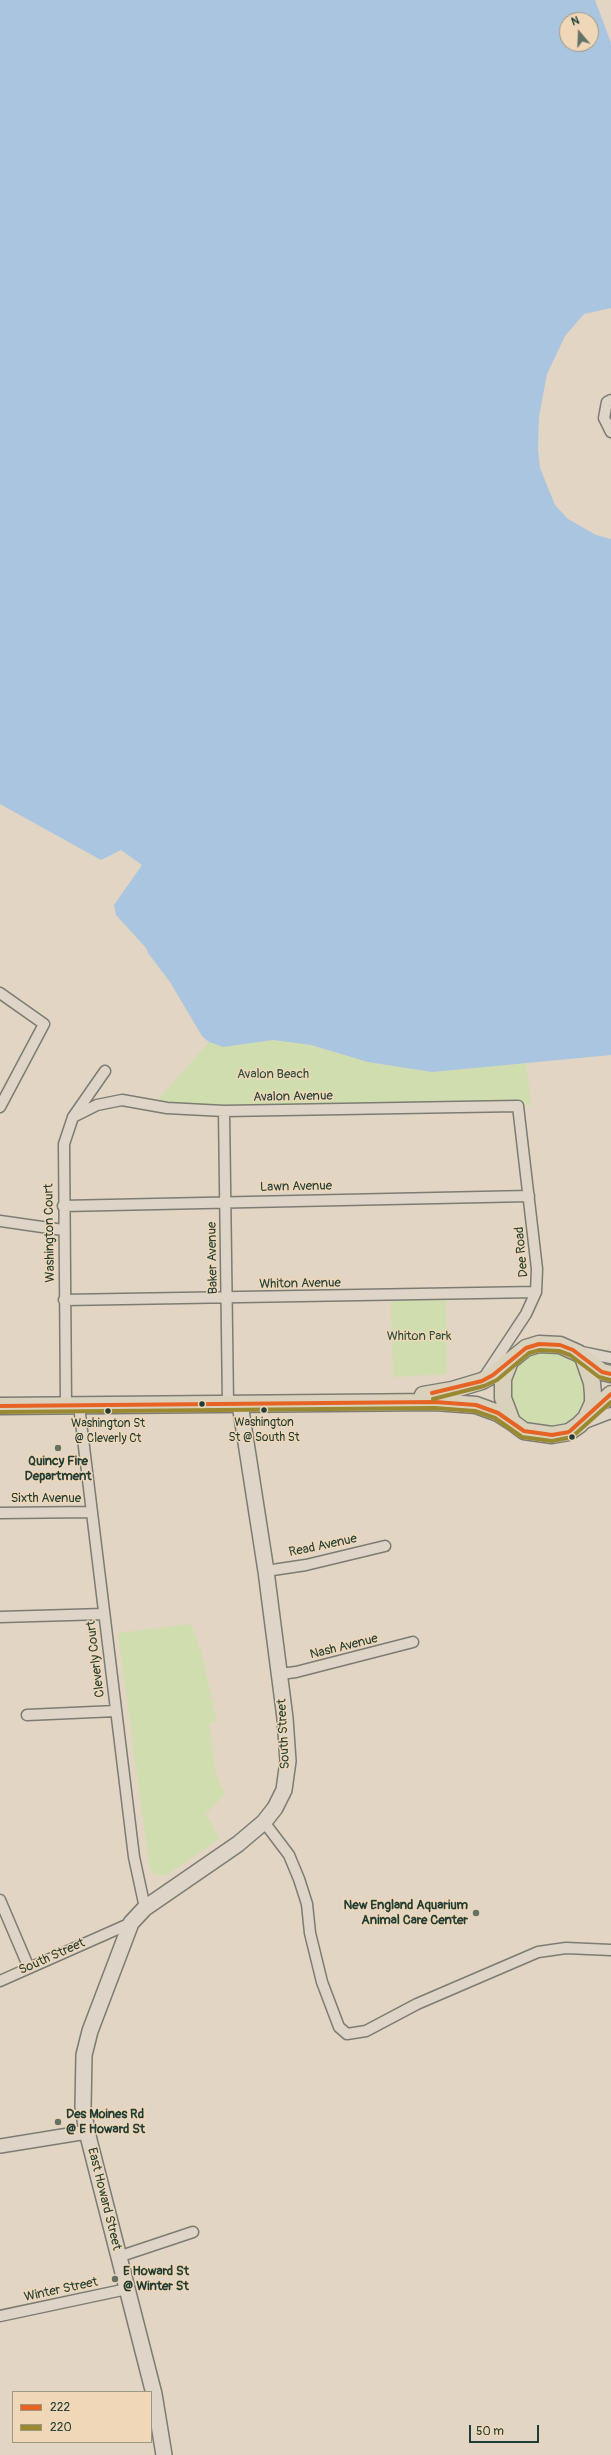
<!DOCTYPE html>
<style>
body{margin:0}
#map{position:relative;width:611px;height:2455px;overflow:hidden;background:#e2d5c4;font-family:Pangolin,sans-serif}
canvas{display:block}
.legend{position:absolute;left:12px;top:2391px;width:140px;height:52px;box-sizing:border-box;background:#efd7b7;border:1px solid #9c9983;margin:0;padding:5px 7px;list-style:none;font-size:12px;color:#1f3d34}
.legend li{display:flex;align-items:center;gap:8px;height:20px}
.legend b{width:20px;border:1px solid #9c9983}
.north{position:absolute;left:559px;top:12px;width:40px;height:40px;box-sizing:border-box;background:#efd7b7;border:1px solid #9c9983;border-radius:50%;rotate:341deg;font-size:11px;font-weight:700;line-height:16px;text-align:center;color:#1f3d34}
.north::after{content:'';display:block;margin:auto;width:14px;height:18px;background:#637266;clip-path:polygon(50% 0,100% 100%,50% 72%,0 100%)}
.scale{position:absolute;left:469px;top:2425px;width:70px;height:18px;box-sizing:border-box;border:2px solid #1f3d34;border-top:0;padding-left:5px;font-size:12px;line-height:14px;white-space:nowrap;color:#1f3d34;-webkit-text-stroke:3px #efd7b7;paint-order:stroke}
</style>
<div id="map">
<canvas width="611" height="2455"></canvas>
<ul class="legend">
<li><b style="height:5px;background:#e76323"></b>222</li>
<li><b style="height:5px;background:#9a8930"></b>220</li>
</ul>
<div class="north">N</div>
<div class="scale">50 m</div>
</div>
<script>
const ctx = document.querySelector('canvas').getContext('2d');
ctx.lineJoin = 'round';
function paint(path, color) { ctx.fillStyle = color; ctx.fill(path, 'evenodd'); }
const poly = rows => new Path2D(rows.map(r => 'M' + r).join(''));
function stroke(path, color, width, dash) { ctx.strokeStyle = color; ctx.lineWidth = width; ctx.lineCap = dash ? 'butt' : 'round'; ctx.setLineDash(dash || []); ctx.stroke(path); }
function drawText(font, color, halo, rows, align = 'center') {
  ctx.font = font + ' Pangolin,sans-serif'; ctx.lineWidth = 3; ctx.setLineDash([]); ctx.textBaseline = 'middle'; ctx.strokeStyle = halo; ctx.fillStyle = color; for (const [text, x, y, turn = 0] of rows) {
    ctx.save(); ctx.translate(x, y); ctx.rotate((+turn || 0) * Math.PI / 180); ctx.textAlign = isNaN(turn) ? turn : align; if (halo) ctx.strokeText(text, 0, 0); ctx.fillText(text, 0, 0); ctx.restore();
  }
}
const green = poly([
 [273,1040,311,1045,368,1062,432,1072,526,1063,531,1105,224,1111,153,1105,209,1042,223,1047],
 [446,1298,447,1374,393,1377,391,1301],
 [544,1352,559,1352,579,1364,588,1393,583,1408,572,1420,550,1428,522,1421,516,1415,507,1385,517,1364,529,1355],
 [191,1624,202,1655,217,1722,209,1723,216,1775,225,1794,206,1814,219,1839,167,1875,154,1875,149,1864,118,1633]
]);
const water = poly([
 [0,0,595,0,611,43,611,308,584,314,565,336,547,374,539,416,538,450,540,468,555,505,568,519,596,535,611,539,611,1055,432,1072,368,1062,311,1045,273,1040,223,1047,209,1042,202,1036,170,982,148,953,147,949,116,915,114,905,142,865,121,850,101,860,0,804],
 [567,20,591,20,591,44,567,44]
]);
const minor = poly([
 [611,400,607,402,604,418,611,432],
 [0,993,44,1024,0,1107],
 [224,1111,228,1404],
 [73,1117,97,1105,122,1100,167,1108,224,1111,518,1106,537,1269,536,1292,526,1314,485,1376],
 [63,1206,529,1196],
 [0,1221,63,1230],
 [64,1300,536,1292],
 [582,1352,611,1358],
 [66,1406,64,1144,73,1117,105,1071],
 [79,1406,134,1857,145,1908],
 [585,1423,611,1413],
 [0,1513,92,1512],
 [266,1571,306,1565,385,1546],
 [0,1617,104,1614],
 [280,1674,296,1672,413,1642],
 [27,1715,116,1711],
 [264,1822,289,1855,299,1879,307,1904,310,1933,322,1982,339,2027,347,2034,366,2031,417,2004,538,1952,566,1948,611,1950],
 [0,1900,29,1968],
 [0,1981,131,1923],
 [118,2257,193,2232],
 [0,2316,127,2289]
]);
const tertiary = poly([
 [0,2146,87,2132]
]);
const secondary = poly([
 [164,2455,154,2394,87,2132,83,2107,84,2055,90,2031,131,1923,145,1908,238,1844,264,1822,275,1808,284,1790,288,1761,285,1718,266,1571,240,1404]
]);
const primary = poly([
 [583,1357,592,1383,593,1394,593,1403,586,1418,579,1425,569,1432,552,1435,524,1431,512,1422,503,1398,503,1379,510,1361,526,1348,539,1344,560,1345,578,1353,602,1372,611,1374],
 [423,1395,452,1390,482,1381,493,1375,509,1361],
 [0,1406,435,1402,476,1405,498,1413,512,1422],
 [589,1415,611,1394]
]);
const bus1 = poly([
 [432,1393,482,1381,493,1375,526,1348,539,1344,560,1345,573,1350,602,1372,611,1374],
 [0,1406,435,1402,476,1405,498,1413,524,1431,552,1435,569,1432,611,1394]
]);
const bus2 = poly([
 [433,1399,484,1386,497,1380,529,1353,540,1350,559,1351,570,1355,599,1377,610,1380],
 [0,1412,435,1408,475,1411,495,1418,522,1437,552,1441,572,1437,611,1402]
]);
const markers = [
 [202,1404,3.5,"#1f3d34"],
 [264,1410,3.5,"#1f3d34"],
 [108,1411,3.5,"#1f3d34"],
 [572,1437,3.5,"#1f3d34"],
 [58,1448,4,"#637266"],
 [476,1913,4,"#637266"],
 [58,2122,4,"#637266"],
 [115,2279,4,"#637266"]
];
const busNames = [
 ["Washington",264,1423],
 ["St @ South St",264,1438],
 ["Washington St",108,1424],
 ["@ Cleverly Ct",108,1439]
];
const parkNames = [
 ["Avalon Beach",273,1075],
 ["Whiton Park",419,1337]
];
const streetNames = [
 ["Avalon Avenue",293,1097,-1],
 ["Lawn Avenue",296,1187,-1],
 ["Washington Court",50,1233,-91],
 ["Dee Road",522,1252,-95],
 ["Baker Avenue",213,1258,-91],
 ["Whiton Avenue",300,1284,-1],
 ["Sixth Avenue",46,1499],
 ["Read Avenue",323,1546,-12],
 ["Nash Avenue",344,1647,-14],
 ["Cleverly Court",96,1659,-97],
 ["South Street",284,1734,-93],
 ["South Street",52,1957,-24],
 ["East Howard Street",104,2199,76],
 ["Winter Street",61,2290,-12]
];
const poiNames = [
 ["Quincy Fire",58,1462,"center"],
 ["Department",58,1477,"center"],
 ["New England Aquarium",468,1906,"right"],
 ["Animal Care Center",468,1921,"right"],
 ["Des Moines Rd",66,2115],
 ["@ E Howard St",66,2130],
 ["E Howard St",123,2272],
 ["@ Winter St",123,2287]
];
paint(green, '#d0ddaf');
paint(water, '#a9c5df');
stroke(minor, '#7c7c73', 13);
stroke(tertiary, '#7c7c73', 16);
stroke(secondary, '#7c7c73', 18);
stroke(primary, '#7c7c73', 19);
stroke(minor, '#ded4c8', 10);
stroke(tertiary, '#ded4c8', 13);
stroke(secondary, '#ded4c8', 15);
stroke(primary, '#dad1bc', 16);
stroke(bus1, '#e76323', 4);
stroke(bus2, '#9a8930', 4);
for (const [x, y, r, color] of markers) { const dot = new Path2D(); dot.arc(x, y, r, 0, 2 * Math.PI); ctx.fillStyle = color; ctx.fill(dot); stroke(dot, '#efd7b7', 1.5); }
drawText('12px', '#1f3d34', '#efd7b7', busNames);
drawText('13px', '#2f4e3e', '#efd7b7', parkNames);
drawText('13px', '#1f3d34', '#efd7b7', streetNames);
drawText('bold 13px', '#1f3d34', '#efd7b7', poiNames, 'left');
</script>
